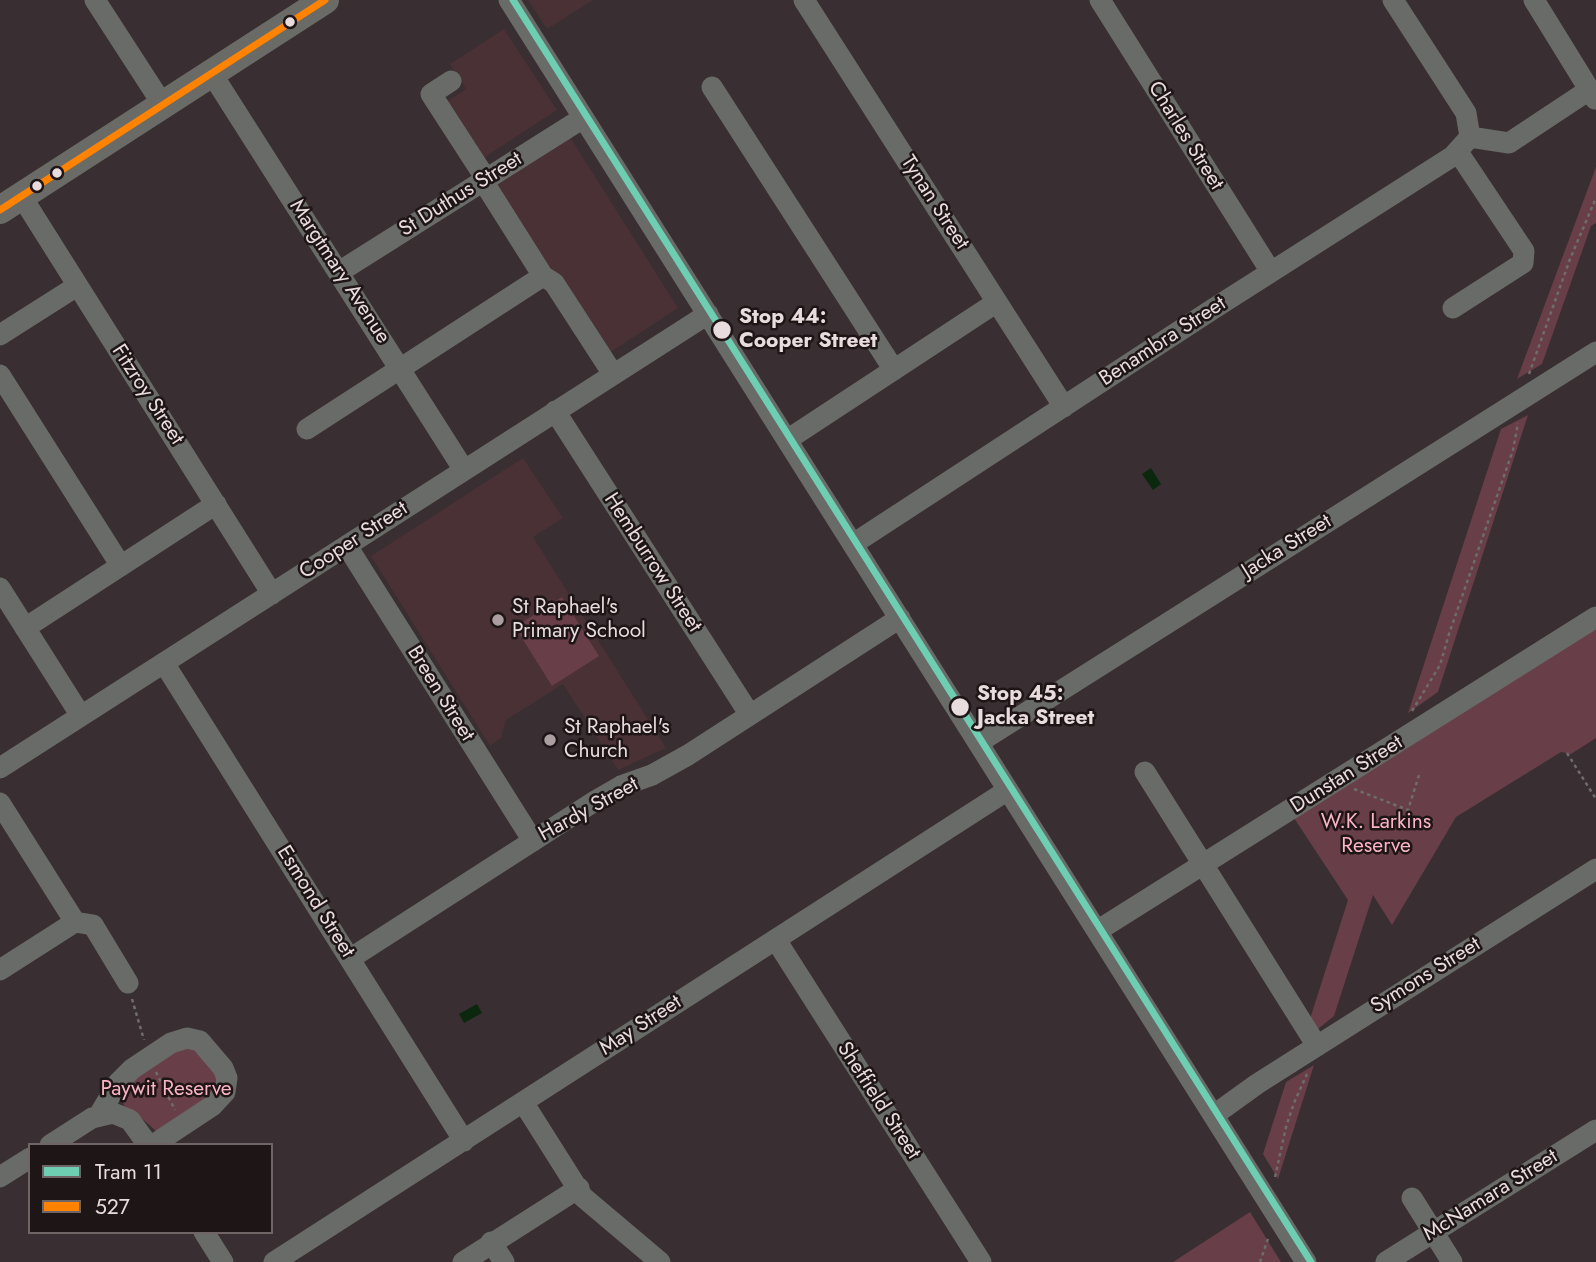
<!DOCTYPE html>
<style>
body{margin:0}
#map{position:relative;width:1596px;height:1262px;overflow:hidden;background:#392e31;font-family:Jost,sans-serif}
canvas{display:block}
.legend{position:absolute;left:28px;top:1143px;width:245px;height:91px;box-sizing:border-box;background:#1e1517;border:2px solid #6f6567;margin:0;padding:9px 12px;list-style:none;font-size:21px;color:#e9dcdf}
.legend li{display:flex;align-items:center;gap:14px;height:35px}
.legend b{width:35px;border:2px solid #6f6567}
</style>
<div id="map">
<canvas width="1596" height="1262"></canvas>
<ul class="legend">
<li><b style="height:9px;background:#6eceb2"></b>Tram 11</li>
<li><b style="height:9px;background:#ff8200"></b>527</li>
</ul>
</div>
<script>
const ctx = document.querySelector('canvas').getContext('2d');
ctx.lineJoin = 'round';
function paint(path, color) { ctx.fillStyle = color; ctx.fill(path, 'evenodd'); }
const poly = rows => new Path2D(rows.map(r => 'M' + r).join(''));
function stroke(path, color, width, dash) { ctx.strokeStyle = color; ctx.lineWidth = width; ctx.lineCap = dash ? 'butt' : 'round'; ctx.setLineDash(dash || []); ctx.stroke(path); }
function drawText(font, color, halo, rows, align = 'center') {
  ctx.font = font + ' Jost,sans-serif'; ctx.lineWidth = 5; ctx.setLineDash([]); ctx.textBaseline = 'middle'; ctx.strokeStyle = halo; ctx.fillStyle = color; for (const [text, x, y, turn = 0] of rows) {
    ctx.save(); ctx.translate(x, y); ctx.rotate((+turn || 0) * Math.PI / 180); ctx.textAlign = isNaN(turn) ? turn : align; if (halo) ctx.strokeText(text, 0, 0); ctx.fillText(text, 0, 0); ctx.restore();
  }
}
const built = poly([
 [528,0,593,0,547,29],
 [504,29,557,110,482,159,445,103,466,89,450,64],
 [570,137,678,308,606,355,487,191],
 [523,458,563,518,533,537,666,748,618,770,563,684,506,720,501,738,490,746,371,556]
]);
const green = poly([
 [1596,167,1596,223,1591,226,1542,364,1517,379],
 [1528,415,1438,692,1408,713,1501,429],
 [562,597,599,656,552,686,515,627],
 [1596,625,1596,738,1571,754,1561,752,1456,817,1392,925,1373,895,1334,1016,1313,1033,1308,1025,1348,900,1292,815],
 [192,1047,218,1071,215,1095,156,1131,137,1114,124,1106,121,1095,125,1082,173,1049],
 [1314,1065,1278,1179,1263,1154,1286,1082],
 [1250,1212,1281,1262,1173,1262]
]);
const water = poly([
 [1151,468,1161,484,1153,490,1142,474],
 [477,1004,482,1013,464,1023,459,1014]
]);
const path = poly([
 [1529,374,1570,259,1596,198],
 [1412,711,1440,665,1449,634,1513,450,1518,423],
 [1567,753,1596,799],
 [1354,789,1408,810,1420,772],
 [132,999,144,1040],
 [156,1072,175,1110],
 [1275,1177,1286,1127,1294,1103,1307,1074],
 [1260,1262,1269,1236]
]);
const minor = poly([
 [95,0,163,105],
 [509,0,1306,1262],
 [804,0,1064,407],
 [1100,0,1271,272],
 [1393,0,1466,113,1470,137],
 [1534,0,1595,99],
 [212,74,464,470],
 [451,81,431,94,486,179],
 [712,87,894,370],
 [1470,137,1509,143,1589,90],
 [483,181,543,276,554,283,613,374],
 [22,197,272,594],
 [339,272,583,118],
 [1453,308,1523,263,1524,251,1458,152],
 [0,335,77,286],
 [0,375,121,566],
 [555,411,750,715],
 [307,429,543,276],
 [787,440,997,302],
 [853,544,1213,309,1453,156,1470,137],
 [347,546,533,841],
 [0,588,81,716],
 [25,628,216,504],
 [164,663,464,1141],
 [978,743,1596,352],
 [0,768,708,314],
 [1145,772,1317,1046],
 [0,803,75,922,0,970],
 [75,922,93,925,128,983],
 [1097,931,1596,617],
 [776,940,981,1262],
 [351,958,595,801,621,786,652,775,688,755,900,618],
 [523,1102,583,1197,660,1262],
 [99,1115,118,1083,132,1069,171,1043,187,1038,200,1041,223,1068,227,1078,225,1092,212,1106,153,1145],
 [1214,1115,1257,1084,1596,869],
 [50,1145,92,1118,113,1113,130,1120,148,1145],
 [0,1177,30,1158],
 [1412,1198,1452,1262],
 [204,1232,223,1262],
 [491,1242,504,1262],
 [274,1262,1008,790],
 [463,1262,579,1188],
 [1386,1262,1596,1130]
]);
const major = poly([
 [0,210,325,0]
]);
const bus1 = poly([
 [0,210,325,0]
]);
const tram1 = poly([
 [513,0,1311,1262]
]);
const markers = [
 [290,22,6,"#e9dcdf"],
 [57,173,6,"#e9dcdf"],
 [37,186,6,"#e9dcdf"],
 [722,330,10,"#e9dcdf"],
 [498,620,7,"#ab9fa2"],
 [960,707,10,"#e9dcdf"],
 [550,740,7,"#ab9fa2"]
];
const streetNames = [
 ["Charles Street",1185,136,58],
 ["St Duthus Street",461,195,-32],
 ["Tynan Street",934,203,57],
 ["Margtmary Avenue",339,272,57],
 ["Benambra Street",1163,342,-33],
 ["Fitzroy Street",147,395,57],
 ["Cooper Street",354,541,-33],
 ["Jacka Street",1287,547,-32],
 ["Hemburrow Street",652,563,57],
 ["Breen Street",440,694,58],
 ["Dunstan Street",1347,775,-32],
 ["Hardy Street",589,810,-29],
 ["Esmond Street",315,902,58],
 ["Symons Street",1426,976,-32],
 ["May Street",641,1026,-33],
 ["Sheffield Street",878,1101,57],
 ["McNamara Street",1491,1196,-32]
];
const stopNames = [
 ["Stop 44:",739,318],
 ["Cooper Street",739,342],
 ["Stop 45:",977,695],
 ["Jacka Street",977,719]
];
const poiNames = [
 ["St Raphael's",512,608],
 ["Primary School",512,632],
 ["St Raphael's",564,728],
 ["Church",564,752]
];
const parkNames = [
 ["W.K. Larkins",1376,823],
 ["Reserve",1376,847],
 ["Paywit Reserve",166,1090]
];
paint(built, '#493136');
paint(green, '#683e48');
paint(water, '#0b280f');
stroke(path, '#6e6d6b', 2.5, [3.5, 3.5]);
stroke(minor, '#686b67', 21);
stroke(major, '#6a6b67', 28);
stroke(bus1, '#ff8200', 7);
stroke(tram1, '#6eceb2', 7);
for (const [x, y, r, color] of markers) { const dot = new Path2D(); dot.arc(x, y, r, 0, 2 * Math.PI); ctx.fillStyle = color; ctx.fill(dot); stroke(dot, '#1e1517', 2.5); }
drawText('21px', '#e9dcdf', '#1e1517', streetNames);
drawText('bold 21px', '#e9dcdf', '#1e1517', stopNames, 'left');
drawText('21px', '#e9dcdf', '#1e1517', poiNames, 'left');
drawText('21px', '#fbb4c5', '#1e1517', parkNames);
</script>
